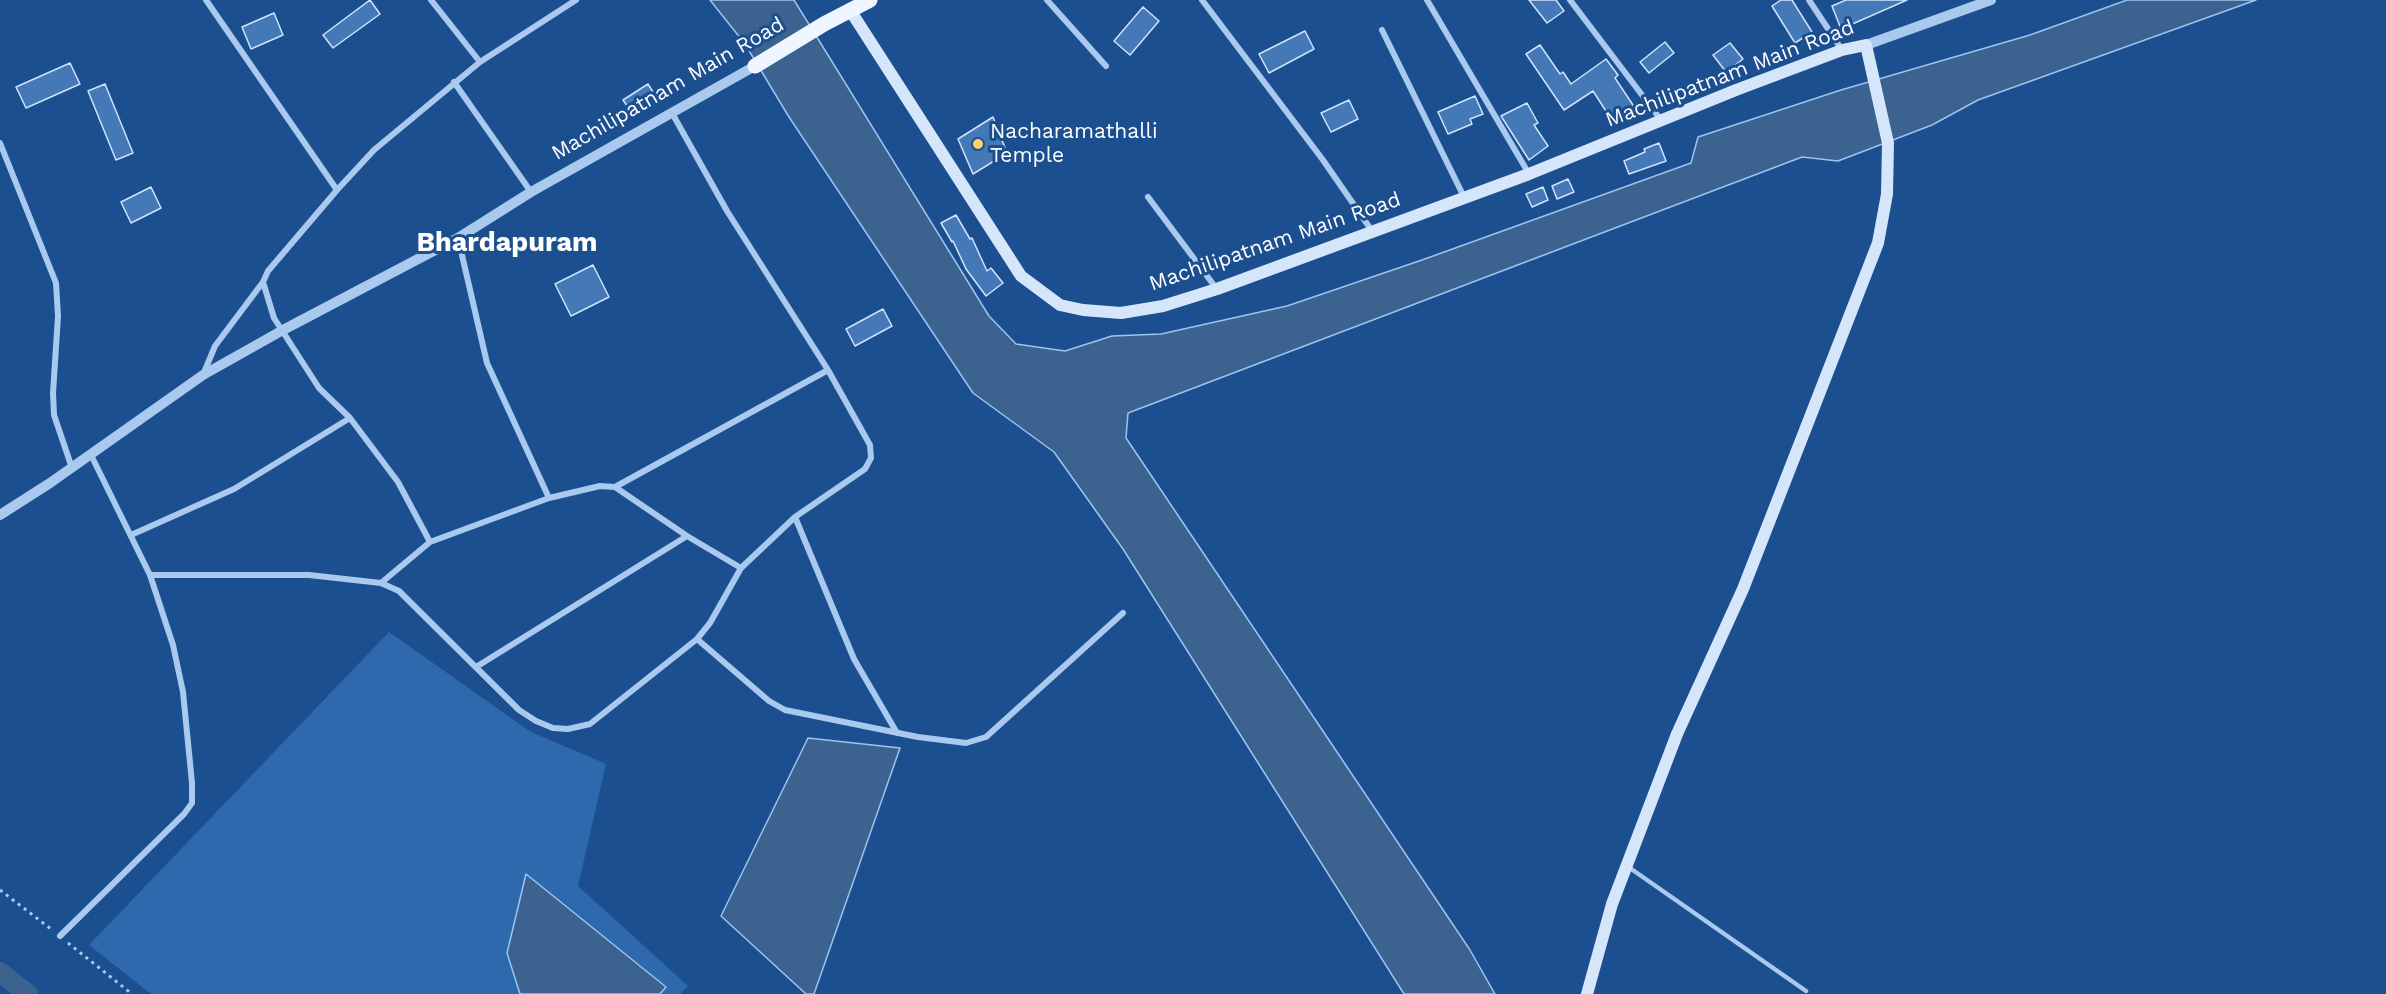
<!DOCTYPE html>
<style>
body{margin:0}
canvas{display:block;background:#1b4f8f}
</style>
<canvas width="2386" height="994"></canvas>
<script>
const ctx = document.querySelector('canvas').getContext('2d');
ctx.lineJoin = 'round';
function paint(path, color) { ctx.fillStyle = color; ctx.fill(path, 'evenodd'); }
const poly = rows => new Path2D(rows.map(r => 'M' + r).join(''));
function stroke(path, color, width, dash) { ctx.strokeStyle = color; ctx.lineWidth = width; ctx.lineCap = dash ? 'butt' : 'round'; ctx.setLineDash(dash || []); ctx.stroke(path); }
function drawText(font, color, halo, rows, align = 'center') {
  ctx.font = font + ' "Work Sans",sans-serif'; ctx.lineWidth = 6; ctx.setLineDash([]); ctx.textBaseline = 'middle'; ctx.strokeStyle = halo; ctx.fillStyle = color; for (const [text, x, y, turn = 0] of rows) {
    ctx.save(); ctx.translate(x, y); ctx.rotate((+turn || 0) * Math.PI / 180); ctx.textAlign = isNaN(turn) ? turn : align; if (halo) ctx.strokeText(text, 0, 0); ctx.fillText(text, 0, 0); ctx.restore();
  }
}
const green = poly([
 [389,632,531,732,606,764,578,886,688,986,680,994,151,994,89,945]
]);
const water = poly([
 [710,0,794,0,989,316,1016,344,1065,351,1112,336,1161,334,1287,306,1422,260,1691,163,1698,137,1841,90,2030,35,2127,0,2256,0,1978,100,1932,125,1838,161,1802,157,1128,413,1126,438,1470,950,1495,994,1404,994,1123,549,1054,452,973,393,789,117,745,44,710,0],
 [808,738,900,748,814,994,806,994,721,916,808,738],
 [526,874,666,987,660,994,520,994,507,953,526,874]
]);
const canal = poly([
 [0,972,28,994]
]);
const building = poly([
 [370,0,380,14,333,48,323,35,370,0],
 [1529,0,1556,0,1564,11,1547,23,1529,0],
 [1781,0,1792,0,1812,32,1795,43,1772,6,1781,0],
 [1846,0,1907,0,1841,29,1832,6,1846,0],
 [1143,7,1159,21,1130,55,1114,41,1143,7],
 [274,13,283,35,251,49,242,27,274,13],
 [1305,31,1314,49,1269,73,1259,54,1305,31],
 [1665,42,1674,53,1649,73,1640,62,1665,42],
 [1730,43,1743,59,1726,72,1713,55,1730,43],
 [1540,45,1560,74,1563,72,1571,84,1606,59,1618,75,1615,78,1635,108,1613,122,1593,91,1564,110,1526,54,1540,45],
 [70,63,80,84,26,108,16,87,70,63],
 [105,84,133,153,116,160,88,91,105,84],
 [648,84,658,100,634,116,623,100,648,84],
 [1475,96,1483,114,1470,119,1472,124,1448,134,1438,112,1475,96],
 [1349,100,1358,119,1331,132,1321,113,1349,100],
 [1527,103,1538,123,1534,125,1548,146,1529,160,1501,116,1527,103],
 [993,117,1007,153,973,174,958,139,993,117],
 [1659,143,1666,161,1629,174,1624,161,1645,152,1644,149,1659,143],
 [1568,179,1574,192,1557,199,1552,186,1568,179],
 [151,187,161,208,131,223,121,202,151,187],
 [1543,187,1548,200,1532,207,1526,194,1543,187],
 [956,215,970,239,972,238,987,271,991,268,1003,283,986,296,966,269,953,241,952,242,941,223,956,215],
 [593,265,609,297,571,316,555,284,593,265],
 [883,309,892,326,855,346,846,329,883,309]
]);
const path = poly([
 [0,890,51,929],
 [68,943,132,994]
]);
const service = poly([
 [1627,866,1806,991]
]);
const minor = poly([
 [206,0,337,190],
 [431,0,480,62],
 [1047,0,1106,66],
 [1202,0,1323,160,1372,231],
 [1427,0,1529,174],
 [1570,0,1661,120],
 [1809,0,1842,50],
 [1382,30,1464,197],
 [454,82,531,192],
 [0,143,56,283,58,316,53,393,54,415,72,468],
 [1148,197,1216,288],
 [203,375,215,346,263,282],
 [350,418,398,482,430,542,381,583],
 [91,455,150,575,309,575,381,583,399,591,519,710,536,721,553,728,568,729,590,724,697,639,710,623,741,568,795,517,865,469,871,458,870,445,828,370,727,211,672,113],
 [615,487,828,370],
 [549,498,600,486,615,487,687,536,741,568],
 [795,517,854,659,897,733],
 [131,535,234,489,350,418,319,388,274,318,263,282,268,271,337,190,374,150,480,62,576,0],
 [430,542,549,498,487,363,458,238],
 [697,639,769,701,785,710,918,737,966,743,986,737,1123,613],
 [476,667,687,536],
 [60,936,184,814,192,803,192,783,183,692,173,645,150,575]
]);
const tertiary = poly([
 [1866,45,1991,0],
 [0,515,50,483,203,375,283,330,458,238,531,192,755,66]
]);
const secondary = poly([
 [850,10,1021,276,1060,305,1083,310,1121,313,1163,306,1217,289,1529,174,1736,90,1842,50,1866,45,1888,143,1887,194,1878,243,1743,589,1677,734,1612,904,1587,994]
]);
const primary = poly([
 [755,66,824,24,870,0]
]);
const markers = [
 [978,144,6,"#ffd166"]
];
const streetNames = [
 ["Machilipatnam Main Road",1730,74,-21],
 ["Machilipatnam Main Road",668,89,-30],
 ["Machilipatnam Main Road",1275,242,-19]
];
const poiNames = [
 ["Nacharamathalli",990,132],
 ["Temple",990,156]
];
const districtNames = [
 ["Bhardapuram",507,243]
];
paint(green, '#2e69ad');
paint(water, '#3c6290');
stroke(water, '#9cc4f0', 1.5);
stroke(canal, '#3c6290', 20);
paint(building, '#4478b7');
stroke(building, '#cfe3fa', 1.5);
stroke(path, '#a9c9ee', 3, [3, 4.5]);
stroke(service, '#a9c9ee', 4.5);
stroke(minor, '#a9c9ee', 6);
stroke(tertiary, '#a9c9ee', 10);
stroke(secondary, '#d6e6fa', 12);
stroke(primary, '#f0f6ff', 15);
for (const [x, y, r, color] of markers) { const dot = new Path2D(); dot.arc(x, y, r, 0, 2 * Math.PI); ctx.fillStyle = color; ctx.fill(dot); stroke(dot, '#1b4f8f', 2); }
drawText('21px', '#fff', '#1b4f8f', streetNames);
drawText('21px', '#fff', '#1b4f8f', poiNames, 'left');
drawText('bold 27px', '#fff', '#1b4f8f', districtNames);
</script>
